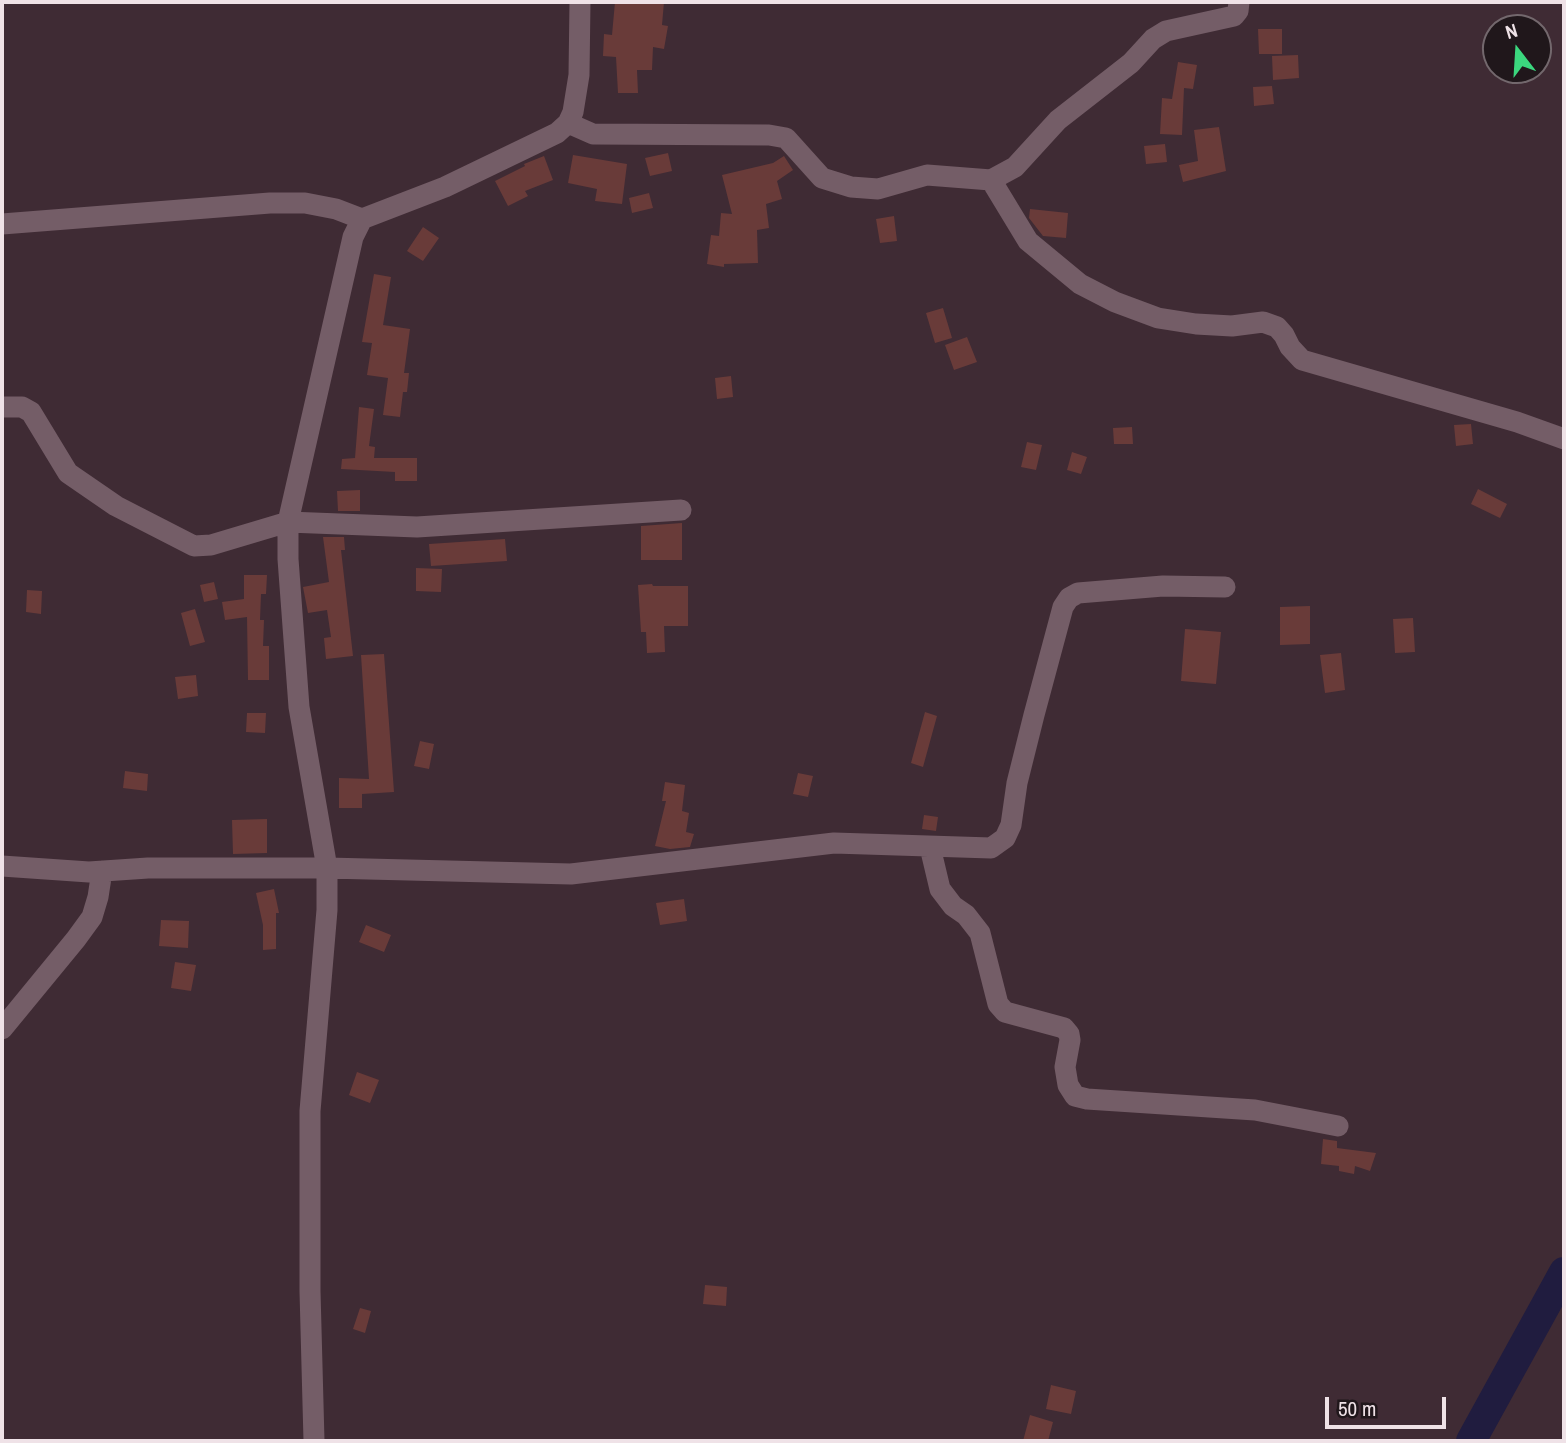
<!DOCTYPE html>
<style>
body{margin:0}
#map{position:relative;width:1566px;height:1443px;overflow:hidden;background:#3f2b34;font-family:"Archivo Narrow",sans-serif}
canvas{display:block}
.frame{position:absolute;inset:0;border:4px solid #efe2e7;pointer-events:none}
.north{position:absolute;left:1482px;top:14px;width:70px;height:70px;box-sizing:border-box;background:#20171b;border:2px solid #73686d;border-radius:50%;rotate:343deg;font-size:19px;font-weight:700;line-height:28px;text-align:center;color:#efe2e7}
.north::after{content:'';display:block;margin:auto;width:24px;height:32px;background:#3bd77e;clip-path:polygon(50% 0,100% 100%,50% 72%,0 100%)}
.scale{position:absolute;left:1325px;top:1397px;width:121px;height:32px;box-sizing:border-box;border:4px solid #efe2e7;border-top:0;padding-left:9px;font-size:21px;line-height:24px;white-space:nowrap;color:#efe2e7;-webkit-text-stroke:5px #20171b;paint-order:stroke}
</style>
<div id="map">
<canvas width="1566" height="1443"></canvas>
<div class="frame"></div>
<div class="north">N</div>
<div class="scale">50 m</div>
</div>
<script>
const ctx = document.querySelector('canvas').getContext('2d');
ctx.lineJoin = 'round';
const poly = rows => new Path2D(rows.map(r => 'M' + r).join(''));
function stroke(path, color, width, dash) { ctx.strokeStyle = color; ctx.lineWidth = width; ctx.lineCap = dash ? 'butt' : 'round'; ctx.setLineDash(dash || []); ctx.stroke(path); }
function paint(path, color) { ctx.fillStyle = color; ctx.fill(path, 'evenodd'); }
const river = poly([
 [1471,1441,1564,1272]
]);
const building = poly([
 [615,2,664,2,662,25,668,26,664,49,653,47,652,70,637,70,638,93,618,93,616,57,603,56,604,34,612,35],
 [1258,29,1282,29,1282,54,1259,54],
 [1298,55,1299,78,1273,80,1272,56],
 [1178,62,1197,65,1193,89,1184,88,1182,135,1160,134,1162,98,1172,99],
 [1272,86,1274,104,1254,106,1253,87],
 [1219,127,1226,171,1183,182,1179,165,1198,161,1194,130],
 [1165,144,1167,162,1146,164,1144,146],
 [668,153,672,171,650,176,645,158],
 [573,155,627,164,622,204,595,201,597,189,568,183],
 [544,156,553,180,525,191,528,196,508,206,495,181,525,166,524,164],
 [784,156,793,170,777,181,782,199,766,204,769,228,757,230,758,263,724,264,724,267,707,264,711,235,719,236,721,213,732,214,722,175,773,163],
 [649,193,653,208,632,213,629,198],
 [1030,209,1068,213,1066,238,1043,236,1029,218],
 [894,216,897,241,880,243,876,219],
 [423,227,439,238,423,261,407,251],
 [374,274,391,277,383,325,410,329,404,373,409,373,407,392,403,392,400,417,383,415,388,378,367,375,372,343,362,342],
 [943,308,952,338,935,343,926,313],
 [967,337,977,362,954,370,945,345],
 [731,376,733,397,717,399,715,378],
 [359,407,374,409,369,446,375,447,374,458,417,458,417,481,395,481,395,472,341,469,342,459,355,458],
 [1471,424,1473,444,1456,446,1454,425],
 [1132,427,1133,444,1114,444,1113,428],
 [1027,442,1042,445,1036,470,1021,467],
 [1072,452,1087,457,1081,474,1067,470],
 [1478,489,1507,504,1500,518,1471,504],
 [360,490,360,511,338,511,337,491],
 [682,523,682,560,641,560,641,526],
 [323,537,344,537,345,550,341,550,353,656,326,659,324,638,331,637,327,610,308,613,303,587,329,582],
 [505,539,507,561,431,566,429,544],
 [416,568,442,569,441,592,416,591],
 [244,575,267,575,266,594,261,594,260,620,264,620,263,646,269,646,269,680,248,680,247,617,225,620,222,602,244,599],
 [214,582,218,599,204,602,200,585],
 [652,584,653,586,688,586,688,626,664,626,665,652,647,653,646,632,641,632,638,585],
 [27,590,42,591,41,614,26,612],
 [1310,606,1310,644,1280,645,1280,607],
 [195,609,205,642,190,646,181,613],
 [1413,618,1415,652,1395,653,1393,619],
 [1185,629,1221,632,1216,684,1181,681],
 [1341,653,1345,690,1325,693,1320,655],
 [384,654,394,792,362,794,362,808,339,808,339,778,369,779,361,655],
 [196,675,198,696,178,699,175,677],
 [925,712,937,716,923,767,911,763],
 [247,713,266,713,265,733,246,732],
 [420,741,434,744,429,769,414,766],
 [125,771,148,774,147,791,123,788],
 [798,773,813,776,808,797,793,794],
 [665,782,685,785,682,811,689,813,686,832,694,834,690,847,670,849,655,846,666,801,662,801],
 [924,815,938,817,936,831,922,829],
 [267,819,267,853,233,854,232,820],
 [274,889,279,913,276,913,276,949,263,950,263,925,256,893],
 [684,899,687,921,660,925,656,903],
 [161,920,189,921,188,948,159,946],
 [366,925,391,935,384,952,359,942],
 [175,962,196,965,191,991,171,988],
 [357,1072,379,1080,370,1103,349,1095],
 [1323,1139,1337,1141,1337,1148,1376,1153,1370,1171,1355,1166,1354,1174,1339,1171,1339,1166,1321,1164],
 [705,1285,727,1287,726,1306,703,1304],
 [360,1308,371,1311,365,1333,353,1329],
 [1051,1385,1076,1391,1071,1414,1046,1409],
 [1030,1415,1053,1422,1048,1441,1023,1441]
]);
const minor = poly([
 [568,123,593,134,769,135,786,138,822,178,851,187,878,189,927,175,991,180,1015,167,1058,120,1131,63,1153,39,1166,31,1234,16,1238,11,1239,2],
 [991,180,1028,241,1080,284,1115,302,1158,318,1196,324,1232,326,1263,322,1277,327,1284,335,1290,347,1302,360,1517,422,1564,439],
 [2,224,270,203,305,203,336,209,362,219],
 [2,407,22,407,31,412,68,473,116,506,194,546,211,545,288,522,417,527,681,510],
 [930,847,940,889,953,906,966,915,980,933,998,1004,1005,1012,1064,1028,1069,1034,1070,1040,1065,1067,1068,1085,1075,1096,1087,1099,1255,1110,1338,1126],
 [2,866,89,872,148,868,327,868,571,874,834,843,991,848,1005,838,1011,825,1017,783,1034,715,1063,607,1069,598,1078,593,1163,586,1225,587],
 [2,1029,76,939,92,917,98,897,102,871],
 [314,1441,310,1291,310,1111,327,910,327,868,299,707,288,559,288,522,353,237,362,219,445,187,557,133,568,123,573,112,579,75,580,2]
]);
stroke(river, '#201c3f', 30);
paint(building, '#693b39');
stroke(minor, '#745d67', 21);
</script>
